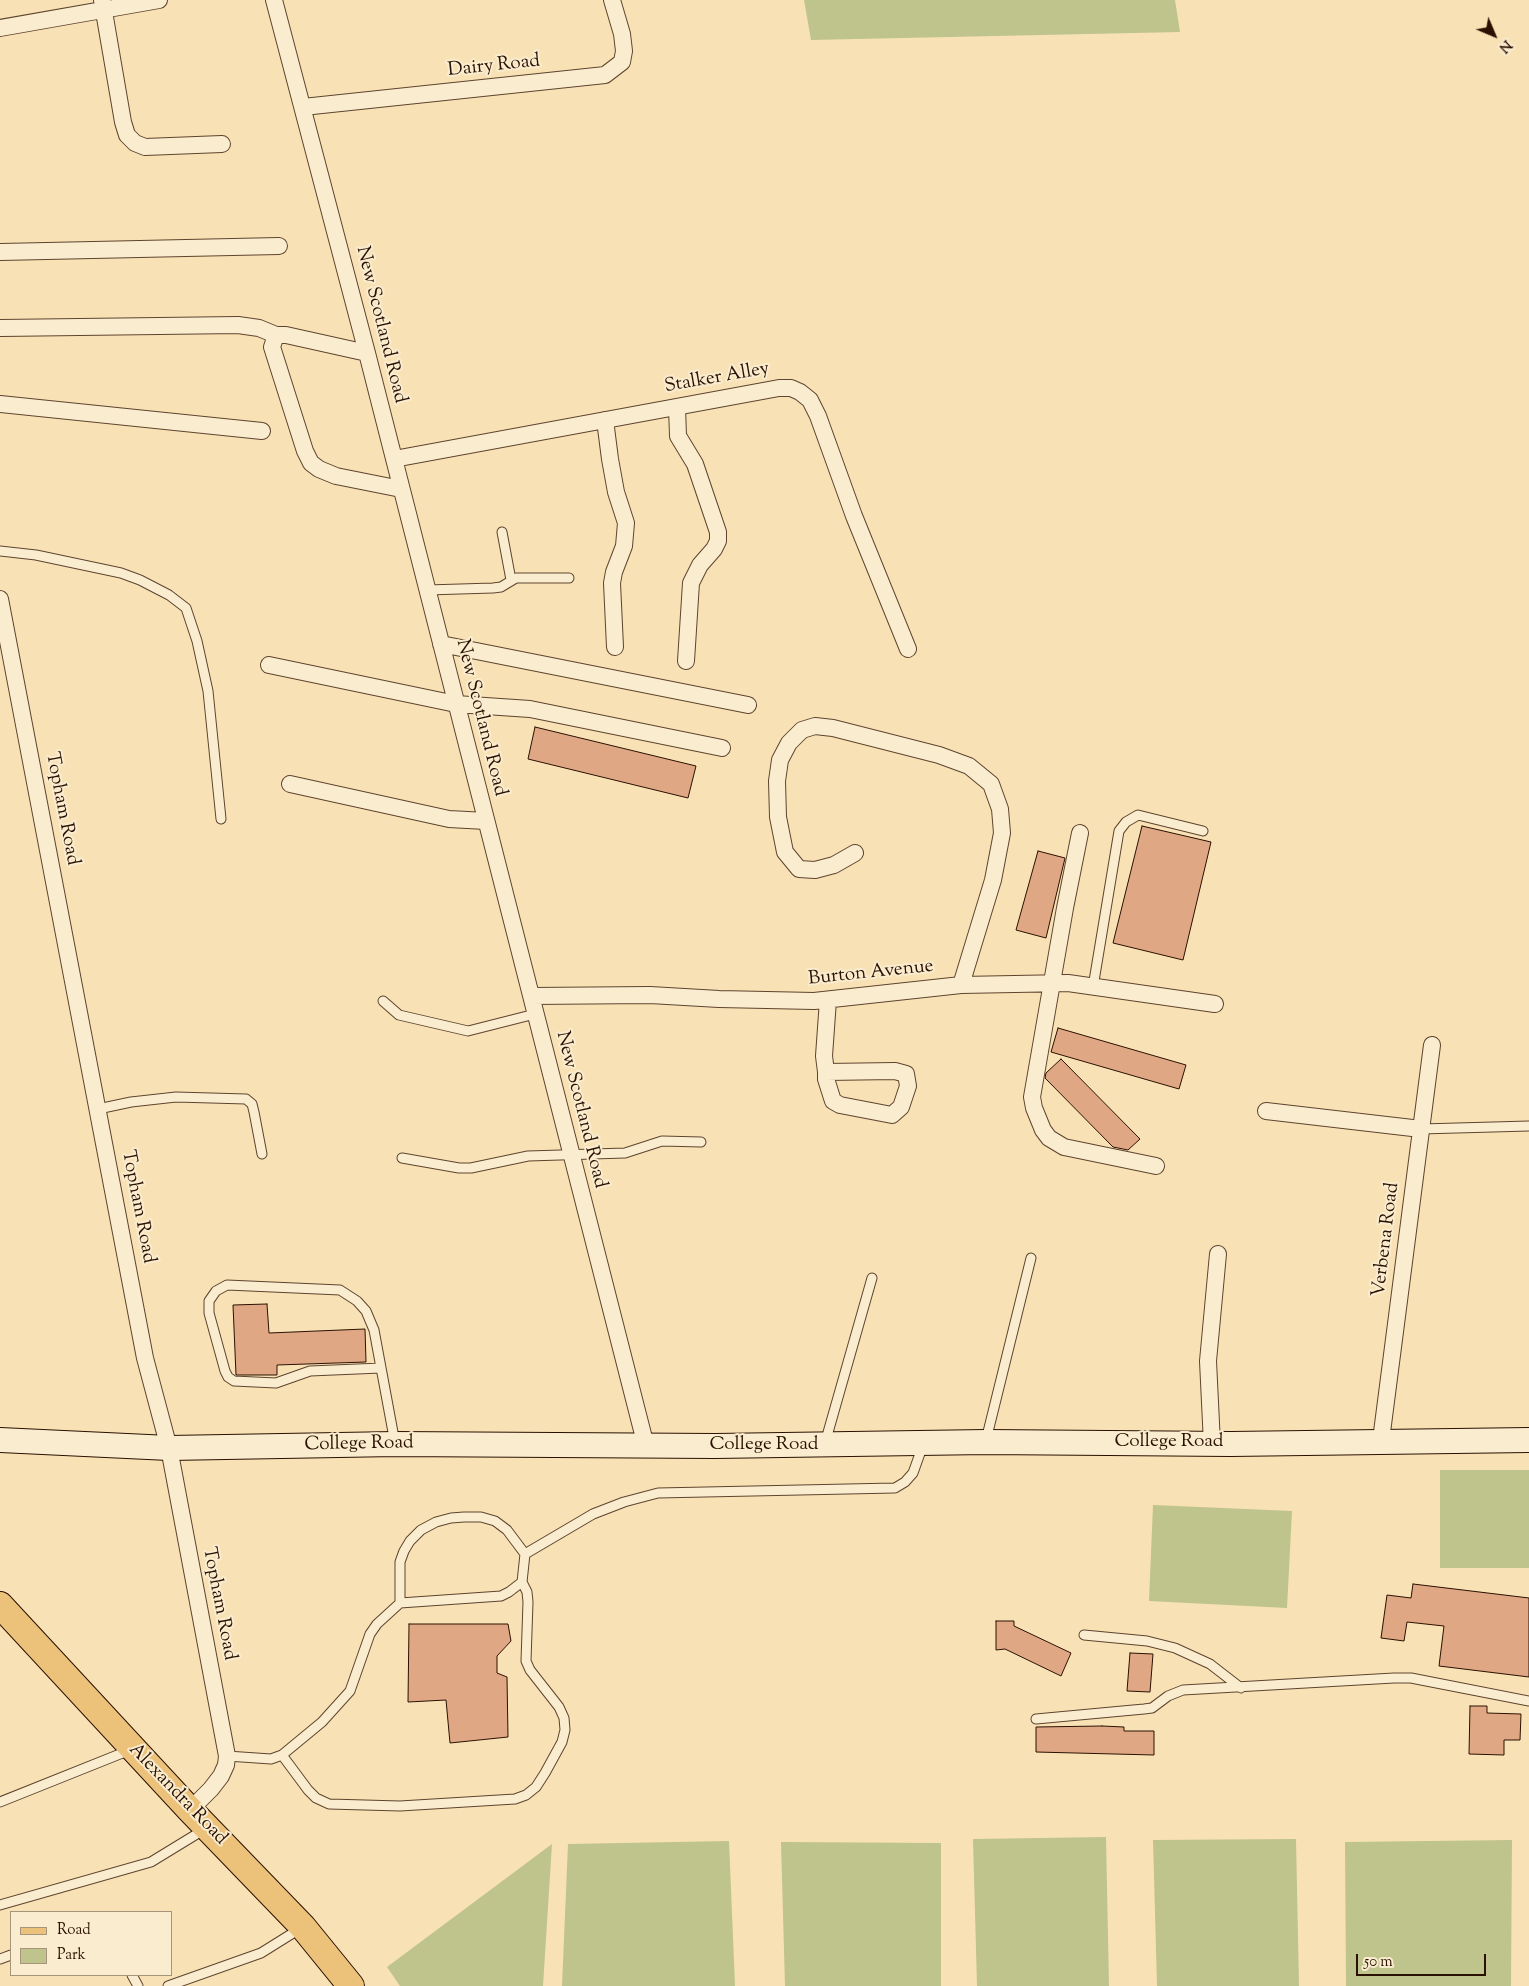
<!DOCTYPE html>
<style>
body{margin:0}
#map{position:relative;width:1529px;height:1986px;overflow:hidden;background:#f8e2b5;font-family:"Sorts Mill Goudy",serif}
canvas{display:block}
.legend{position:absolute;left:10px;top:1911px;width:162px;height:65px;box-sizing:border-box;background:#faeccf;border:1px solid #a7947d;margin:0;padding:6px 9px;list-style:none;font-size:15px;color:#2a1001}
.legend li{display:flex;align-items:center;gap:10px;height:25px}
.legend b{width:25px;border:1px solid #a7947d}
.north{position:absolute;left:1469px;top:10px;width:50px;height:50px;-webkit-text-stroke:4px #faeccf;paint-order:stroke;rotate:135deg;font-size:14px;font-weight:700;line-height:20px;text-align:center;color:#2a1001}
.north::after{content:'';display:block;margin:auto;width:18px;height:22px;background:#2a1001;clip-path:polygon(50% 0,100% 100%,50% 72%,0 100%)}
.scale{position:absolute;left:1356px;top:1954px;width:130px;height:22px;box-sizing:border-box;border:2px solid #2a1001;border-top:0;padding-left:6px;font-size:15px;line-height:18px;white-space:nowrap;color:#2a1001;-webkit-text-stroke:4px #faeccf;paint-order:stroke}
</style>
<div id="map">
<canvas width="1529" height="1986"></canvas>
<ul class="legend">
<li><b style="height:6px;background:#ecc17a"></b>Road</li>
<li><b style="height:14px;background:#bfc38c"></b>Park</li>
</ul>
<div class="north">N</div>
<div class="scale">50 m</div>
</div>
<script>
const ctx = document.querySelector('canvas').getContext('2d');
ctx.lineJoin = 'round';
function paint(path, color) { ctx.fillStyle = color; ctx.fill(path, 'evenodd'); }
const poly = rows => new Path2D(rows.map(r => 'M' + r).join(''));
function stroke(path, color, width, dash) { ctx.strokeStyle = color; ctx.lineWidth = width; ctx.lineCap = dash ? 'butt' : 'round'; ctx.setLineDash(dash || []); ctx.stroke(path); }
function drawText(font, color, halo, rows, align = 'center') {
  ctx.font = font + ' "Sorts Mill Goudy",serif'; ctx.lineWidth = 4; ctx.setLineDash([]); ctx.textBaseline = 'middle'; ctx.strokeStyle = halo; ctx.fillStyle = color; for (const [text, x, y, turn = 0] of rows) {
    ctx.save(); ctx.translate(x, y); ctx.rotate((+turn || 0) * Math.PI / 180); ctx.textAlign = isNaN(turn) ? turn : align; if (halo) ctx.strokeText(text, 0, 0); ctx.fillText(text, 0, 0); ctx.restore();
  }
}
const green = poly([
 [804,0,1175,0,1180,32,811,40],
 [1440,1470,1529,1470,1529,1568,1440,1568],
 [1153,1505,1292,1511,1287,1608,1149,1601],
 [1106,1837,1109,1986,977,1986,973,1839],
 [1296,1839,1299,1986,1157,1986,1153,1840],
 [1512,1840,1511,1986,1346,1986,1345,1842],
 [729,1841,735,1986,562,1986,568,1844],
 [781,1842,941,1843,941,1986,785,1986],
 [552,1844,543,1986,400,1986,387,1967]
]);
const building = poly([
 [535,727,696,766,688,798,528,759,535,727],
 [1142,826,1211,842,1183,960,1113,943,1142,826],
 [1038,851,1065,858,1046,938,1016,930,1038,851],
 [1058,1028,1186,1065,1179,1089,1051,1052,1058,1028],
 [1061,1059,1140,1139,1128,1150,1113,1147,1045,1078,1046,1073,1061,1059],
 [267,1304,269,1333,365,1329,366,1362,277,1365,277,1375,236,1375,233,1305,267,1304],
 [1413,1584,1529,1598,1529,1677,1439,1666,1444,1626,1407,1622,1404,1641,1381,1638,1387,1595,1411,1598,1413,1584],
 [996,1621,1014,1621,1014,1626,1071,1653,1061,1676,1005,1649,996,1650,996,1621],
 [409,1624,508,1624,511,1641,497,1656,497,1673,507,1677,508,1737,450,1743,446,1700,408,1702,409,1624],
 [1130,1653,1153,1654,1150,1692,1127,1691,1130,1653],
 [1470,1706,1487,1706,1487,1713,1521,1714,1520,1740,1504,1740,1504,1755,1469,1754,1470,1706],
 [1102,1726,1124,1727,1124,1731,1154,1731,1154,1755,1036,1752,1036,1727,1102,1726]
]);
const lane = poly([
 [502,532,511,580],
 [0,551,36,555,121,573,140,580,169,595,186,608,197,641,208,691,221,819],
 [427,590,493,588,501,587,516,578,569,578],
 [1093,987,1119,831,1126,822,1138,815,1203,831],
 [383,1001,399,1015,468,1031,535,1014],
 [98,1109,131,1102,176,1097,246,1099,252,1104,254,1112,262,1154],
 [1421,1129,1529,1126],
 [402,1158,459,1168,471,1168,528,1156,625,1153,662,1141,701,1142],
 [381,1368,310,1371,276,1383,234,1381,228,1377,225,1371,209,1313,209,1301,216,1291,227,1285,340,1290,357,1301,366,1311,374,1330,395,1443],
 [986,1440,1031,1258],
 [825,1443,872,1278],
 [400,1603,400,1562,404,1551,410,1541,421,1530,436,1522,451,1518,464,1517,481,1517,495,1521,507,1530,525,1554],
 [1084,1635,1147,1641,1175,1648,1210,1664,1241,1688],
 [1036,1719,1144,1709,1152,1708,1168,1696,1183,1690,1394,1678,1411,1678,1529,1701],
 [282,1755,308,1790,316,1798,329,1804,400,1806,515,1799,526,1795,536,1787,545,1773,562,1742,565,1730,564,1718,559,1707,530,1670,526,1661,528,1602,527,1592,522,1582],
 [227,1756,271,1759,282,1755,322,1722,350,1691,370,1634,377,1624,400,1603,501,1596,509,1592,522,1582,525,1554,593,1514,624,1502,658,1493,895,1488,905,1482,913,1473,923,1445],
 [0,1802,130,1750],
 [0,1905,151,1862,205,1829],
 [0,1959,11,1955],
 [132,1975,138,1986],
 [168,1986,261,1953,301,1928]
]);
const street = poly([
 [102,0,123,122,127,135,135,143,145,147,222,144],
 [274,0,367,353,646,1446],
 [0,28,159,0],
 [303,107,605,75,622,62,624,51,622,34,612,0],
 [0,252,279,246],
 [0,328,238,325,259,328,276,335],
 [367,353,286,335,276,335,272,347,305,451,311,463,319,469,336,476,401,489],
 [0,404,262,431],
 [677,407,678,436,695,464,718,532,718,541,714,549,700,565,691,583,686,661],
 [605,420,610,459,616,492,626,523,624,546,614,572,612,583,615,647],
 [394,459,779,388,791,388,800,392,810,400,818,416,854,516,908,649],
 [0,599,145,1358,169,1448,227,1756,226,1765,221,1776,211,1789,190,1810],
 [441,644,748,705],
 [269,665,456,704,530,709,722,748],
 [290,784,449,819,486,821],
 [1080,833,1065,908,1032,1097,1034,1108,1043,1130,1049,1138,1064,1147,1156,1166],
 [855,853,834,865,815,870,799,869,785,852,778,817,777,781,780,760,789,743,802,730,815,726,833,728,939,755,969,766,991,784,1000,809,1002,833,993,880,961,985],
 [531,996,650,995,719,999,814,1001,961,985,1068,983,1215,1004],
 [826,1072,895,1071,906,1074,908,1086,901,1107,892,1115,840,1105,833,1101,826,1079,826,1072,824,1056,828,1000],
 [1266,1111,1421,1129],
 [1381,1440,1432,1045],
 [1212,1444,1208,1361,1218,1254]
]);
const secondary = poly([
 [0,1440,169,1448,395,1444,715,1446,986,1442,1231,1444,1529,1440]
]);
const primary = poly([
 [0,1605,190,1810,303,1927,351,1986]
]);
const streetNames = [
 ["Dairy Road",494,67,-6],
 ["New Scotland Road",380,325,76],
 ["Stalker Alley",717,379,-10],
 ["New Scotland Road",480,718,76],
 ["Topham Road",61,809,79],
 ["Burton Avenue",871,974,-6],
 ["New Scotland Road",580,1110,76],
 ["Topham Road",137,1207,79],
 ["Verbena Road",1387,1240,-83],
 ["College Road",1169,1443],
 ["College Road",359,1445,-1],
 ["College Road",764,1446],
 ["Topham Road",218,1604,79],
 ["Alexandra Road",177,1795,46]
];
paint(green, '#bfc38c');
paint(building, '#e0a785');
stroke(building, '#2a1001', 1);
stroke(lane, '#5e442e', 11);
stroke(street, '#5e442e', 18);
stroke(secondary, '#2a1001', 26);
stroke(primary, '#2a1001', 28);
stroke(lane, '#faeccf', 9);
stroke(street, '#faeccf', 16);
stroke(secondary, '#faeccf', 24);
stroke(primary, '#ecc17a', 26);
drawText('19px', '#2a1001', '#faeccf', streetNames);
</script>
